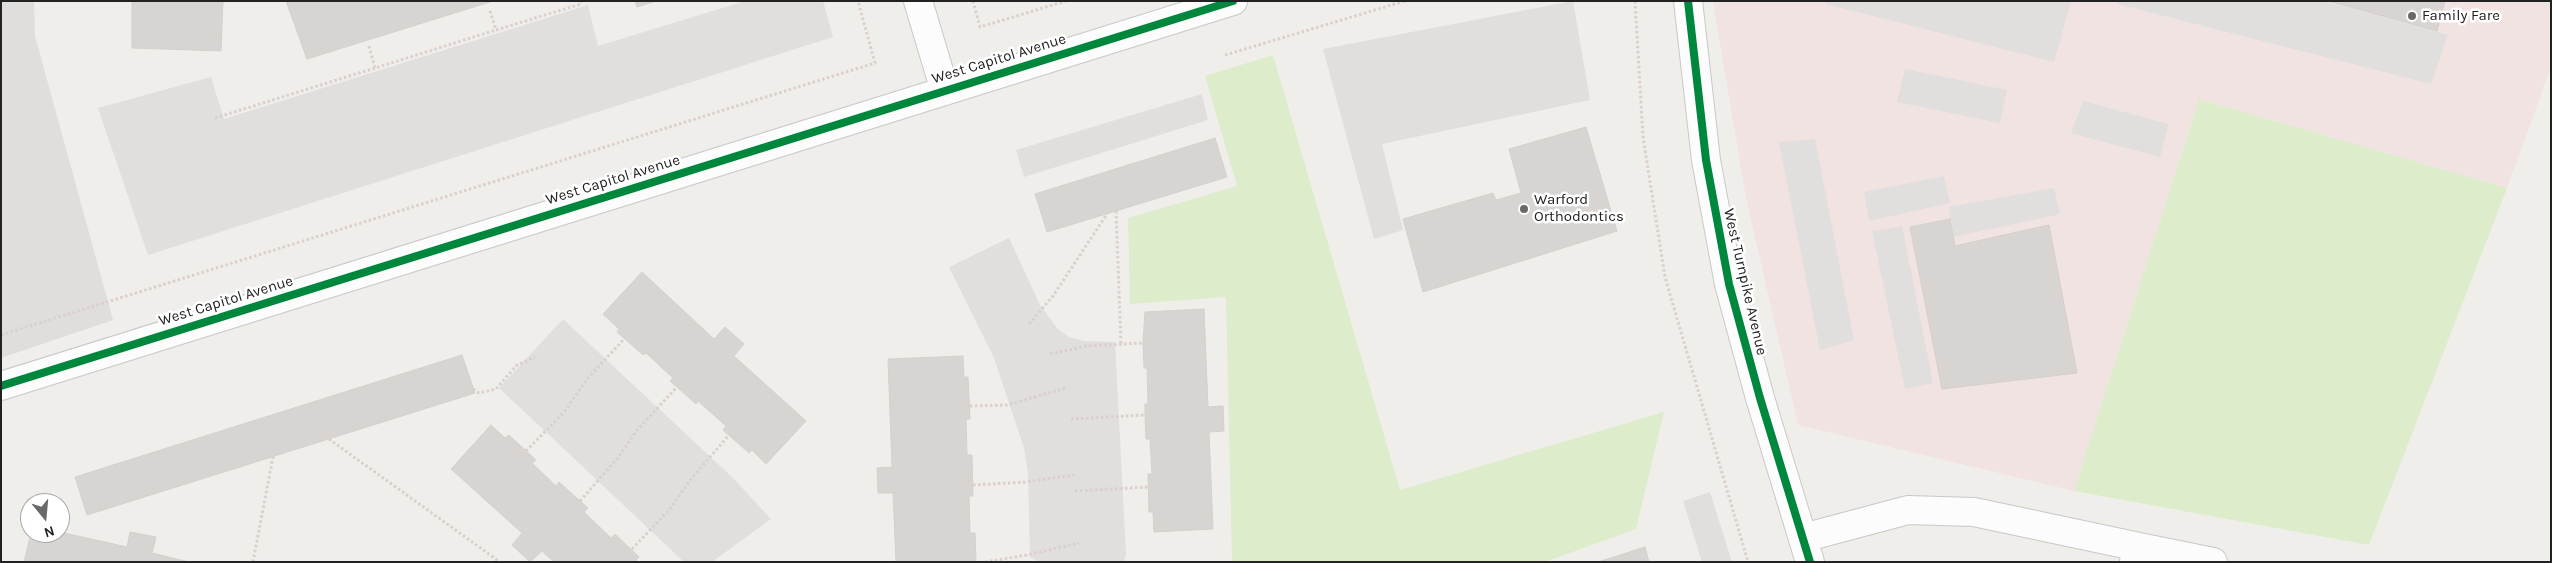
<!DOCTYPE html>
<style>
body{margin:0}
#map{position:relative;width:2552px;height:563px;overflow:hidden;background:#f0eeeb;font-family:Karla,sans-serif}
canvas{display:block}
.frame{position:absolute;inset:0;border:2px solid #222;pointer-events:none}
.north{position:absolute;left:20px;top:493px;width:50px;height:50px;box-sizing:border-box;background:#fff;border:1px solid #a7a7a7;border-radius:50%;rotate:163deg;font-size:14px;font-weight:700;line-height:20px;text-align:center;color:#222}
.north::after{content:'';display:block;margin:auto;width:18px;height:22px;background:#6a6968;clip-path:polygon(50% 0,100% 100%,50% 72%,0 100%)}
</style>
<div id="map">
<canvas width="2552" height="563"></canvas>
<div class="frame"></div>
<div class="north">N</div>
</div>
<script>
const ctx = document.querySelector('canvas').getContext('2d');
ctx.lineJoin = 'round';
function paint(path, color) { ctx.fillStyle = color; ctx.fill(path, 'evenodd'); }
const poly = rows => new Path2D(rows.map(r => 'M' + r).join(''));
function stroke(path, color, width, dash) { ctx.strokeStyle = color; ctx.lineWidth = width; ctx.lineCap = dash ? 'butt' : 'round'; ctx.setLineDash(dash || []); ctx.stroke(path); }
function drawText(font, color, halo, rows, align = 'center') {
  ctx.font = font + ' Karla,sans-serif'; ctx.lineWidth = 5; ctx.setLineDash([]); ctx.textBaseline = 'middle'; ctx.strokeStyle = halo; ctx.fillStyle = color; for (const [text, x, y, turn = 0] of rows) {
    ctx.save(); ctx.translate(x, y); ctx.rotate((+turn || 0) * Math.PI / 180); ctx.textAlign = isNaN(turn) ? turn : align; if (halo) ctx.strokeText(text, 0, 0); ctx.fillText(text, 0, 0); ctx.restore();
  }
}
const residential = poly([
 [1,1,34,1,35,36,113,320,1,358]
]);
const commercial = poly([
 [1713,1,2551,1,2551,67,2507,188,2199,99,2074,491,1798,425,1746,198]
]);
const grass = poly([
 [1273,55,1400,490,1664,412,1636,529,1545,562,1232,562,1226,297,1130,304,1128,218,1237,186,1205,76],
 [2199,99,2507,188,2369,545,2074,491]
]);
const parking = poly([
 [745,1,823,1,833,37,148,255,98,108,211,77,224,119,588,5,598,46],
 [1573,1,1590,100,1382,144,1403,230,1374,239,1323,49],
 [1826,1,2071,1,2054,62,1826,4],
 [2117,1,2324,1,2448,35,2431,84,2117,4],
 [1905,69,2007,90,2000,123,1897,102],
 [1202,94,1208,120,1024,177,1016,150],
 [2083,101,2169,124,2160,157,2071,133],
 [1815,139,1854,340,1820,350,1779,142],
 [1944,176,1950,203,1869,221,1864,192],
 [2054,188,2060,214,1954,237,1949,207],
 [1902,226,1933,383,1905,389,1872,231],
 [1009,238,1040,305,1057,328,1069,337,1084,341,1115,342,1126,554,1124,562,1040,562,1030,557,1028,474,1024,448,994,358,949,267],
 [563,319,734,479,771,519,712,562,684,562,499,388],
 [1710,492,1732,562,1702,562,1683,501]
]);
const building = poly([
 [132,1,223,1,221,51,132,48,132,1],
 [286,1,493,1,307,59,286,1],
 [635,1,656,1,637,7,635,1],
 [2328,1,2445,1,2437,31,2328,1],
 [1586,127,1617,231,1423,292,1403,219,1493,193,1496,200,1521,193,1509,149,1586,127],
 [1215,138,1227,177,1047,232,1035,194,1215,138],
 [1950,219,1955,246,2049,225,2077,373,1942,389,1910,227,1950,219],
 [642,272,714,339,725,327,744,344,734,356,806,421,766,464,752,450,749,453,723,430,726,426,698,401,696,404,677,387,670,381,673,378,646,353,643,355,617,332,619,329,603,314,642,272],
 [1204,309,1208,407,1223,406,1224,431,1209,432,1213,529,1154,532,1153,512,1149,512,1148,474,1152,474,1150,439,1146,439,1145,415,1145,404,1148,404,1147,368,1144,368,1143,343,1145,312,1204,309],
 [462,355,475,393,87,515,75,477,462,355],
 [963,356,964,377,968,377,970,419,966,419,967,455,972,455,973,496,969,496,970,533,975,533,976,562,896,562,893,493,878,493,877,468,892,467,888,359,963,356],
 [491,425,505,438,509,435,536,460,532,463,556,486,559,482,580,501,588,508,584,512,611,538,615,534,639,557,636,560,637,562,554,562,542,551,530,562,512,545,522,533,451,469,491,425],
 [60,532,127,547,130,532,156,537,152,553,189,562,24,562,31,533,60,532],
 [1645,547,1649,562,1598,562,1645,547]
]);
const path = poly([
 [973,1,980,27,1066,1],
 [1635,1,1643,137,1665,277,1748,562],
 [490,11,496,30,581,4,581,1],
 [369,46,375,68,496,30],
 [1225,55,1405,1],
 [215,118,375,68],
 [1116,211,1121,344],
 [1029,324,1053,296,1107,214],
 [1,335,875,63,858,1],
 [1050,354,1087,346,1143,343],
 [473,389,479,393,496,389,517,365,535,357],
 [970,406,1007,405,1066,388],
 [1071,419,1145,415],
 [329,439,500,562],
 [526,451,565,411,587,379,625,338],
 [973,485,1026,482,1074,475],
 [1075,491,1148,487],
 [580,501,617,459,638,429,677,387],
 [632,549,670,509,691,479,729,435],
 [253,562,273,457],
 [985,562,1027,555,1079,543]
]);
const minor = poly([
 [918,1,945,91],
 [1688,1,1706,160,1729,284,1760,398,1810,562],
 [1,386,1233,1],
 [1803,538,1908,510,1974,512,2139,547,2134,562],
 [2139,547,2213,562]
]);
const cycleway = poly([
 [1688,1,1706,160,1729,284,1760,398,1810,562],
 [1,386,1233,1]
]);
const markers = [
 [2412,16,5,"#6a6968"],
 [1524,209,5,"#6a6968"]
];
const poiNames = [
 ["Family Fare",2422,16],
 ["Warford",1534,200],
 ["Orthodontics",1534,217]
];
const streetNames = [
 ["West Capitol Avenue",999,59,-17],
 ["West Capitol Avenue",613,180,-17],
 ["West Turnpike Avenue",1745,282,77],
 ["West Capitol Avenue",226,301,-17]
];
paint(residential, '#dfdedc');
paint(commercial, '#f1e3e1');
paint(grass, '#ddeccb');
paint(parking, '#e0dfde');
paint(building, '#d7d4d2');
stroke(building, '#d3d0cc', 1);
stroke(minor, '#c9c8c7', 30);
stroke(path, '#dccecd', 3, [2.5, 2.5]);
stroke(minor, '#fdfcfc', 28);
stroke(cycleway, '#00873e', 8);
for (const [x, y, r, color] of markers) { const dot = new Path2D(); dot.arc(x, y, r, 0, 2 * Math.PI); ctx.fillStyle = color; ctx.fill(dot); stroke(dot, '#fff', 2); }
drawText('15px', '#222', '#fff', poiNames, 'left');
drawText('15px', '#222', '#fff', streetNames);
</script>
